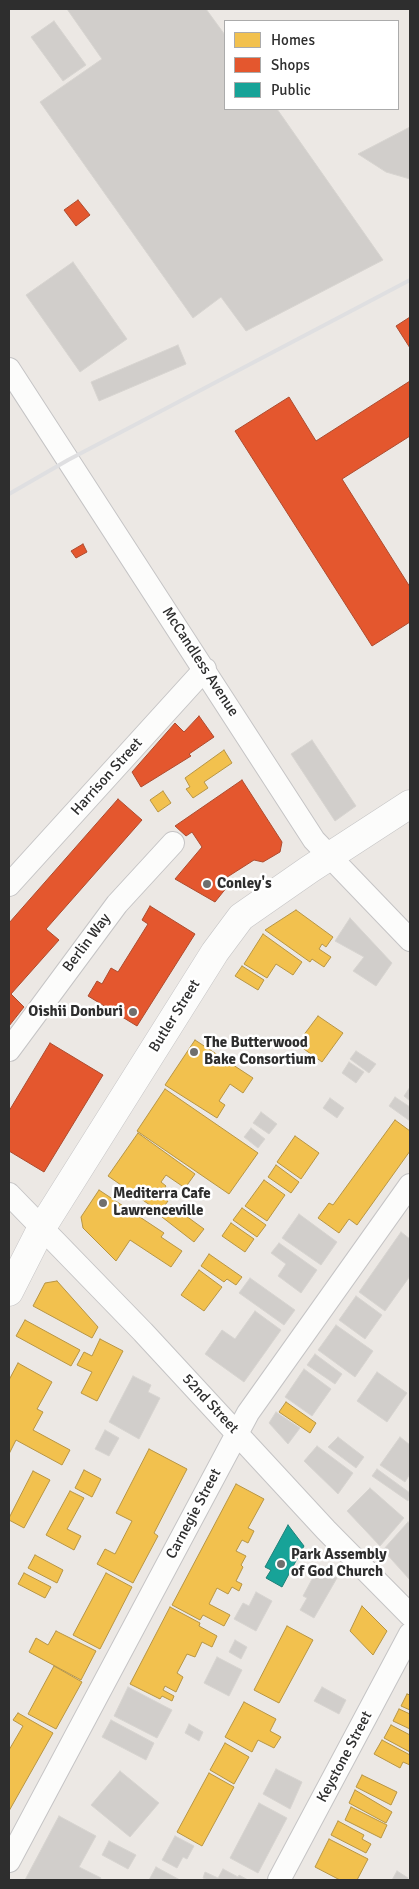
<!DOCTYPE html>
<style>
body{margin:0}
#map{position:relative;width:419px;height:1889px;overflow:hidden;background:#ece8e4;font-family:Signika,sans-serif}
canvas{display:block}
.frame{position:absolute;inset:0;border:10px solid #2e2e2e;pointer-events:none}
.legend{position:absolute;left:224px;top:20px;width:175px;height:90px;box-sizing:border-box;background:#fff;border:1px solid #ababab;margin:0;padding:6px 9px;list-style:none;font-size:15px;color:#2e2e2e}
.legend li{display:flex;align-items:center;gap:10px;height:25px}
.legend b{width:25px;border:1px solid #ababab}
</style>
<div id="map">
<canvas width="419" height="1889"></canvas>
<div class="frame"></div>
<ul class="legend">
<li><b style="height:14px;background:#f2c14e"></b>Homes</li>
<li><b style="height:14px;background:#e4572e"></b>Shops</li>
<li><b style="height:14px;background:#17a398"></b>Public</li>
</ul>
</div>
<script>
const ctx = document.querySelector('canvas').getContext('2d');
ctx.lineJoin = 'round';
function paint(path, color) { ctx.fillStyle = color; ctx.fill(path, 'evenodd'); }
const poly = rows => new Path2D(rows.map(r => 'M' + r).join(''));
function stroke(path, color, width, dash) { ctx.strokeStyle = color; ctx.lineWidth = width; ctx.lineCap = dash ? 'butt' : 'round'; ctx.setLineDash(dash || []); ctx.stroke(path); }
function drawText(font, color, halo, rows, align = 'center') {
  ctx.font = font + ' Signika,sans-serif'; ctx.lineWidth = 5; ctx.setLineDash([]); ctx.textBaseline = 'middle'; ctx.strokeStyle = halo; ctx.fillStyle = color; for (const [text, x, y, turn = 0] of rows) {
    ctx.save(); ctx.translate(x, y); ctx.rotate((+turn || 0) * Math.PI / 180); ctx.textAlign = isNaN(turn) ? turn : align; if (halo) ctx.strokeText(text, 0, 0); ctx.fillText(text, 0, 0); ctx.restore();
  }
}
const homes = poly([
 [224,750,232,763,204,782,208,788,193,798,186,789,190,787,185,778,224,750],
 [163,791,171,803,158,812,150,800,163,791],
 [296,910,333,937,326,947,322,944,319,949,331,957,324,967,312,959,310,962,265,930,296,910],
 [263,934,302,962,293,975,276,964,267,978,244,964,263,934],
 [242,966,264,980,258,990,235,976,242,966],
 [318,1016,343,1033,322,1062,297,1044,318,1016],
 [195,1040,253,1078,243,1093,230,1084,219,1101,225,1105,217,1118,165,1085,195,1040],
 [165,1089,258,1153,229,1194,137,1131,165,1089],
 [395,1120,410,1131,410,1151,357,1225,349,1219,339,1233,318,1218,329,1203,333,1205,395,1120],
 [138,1133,195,1174,185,1188,166,1175,161,1182,166,1186,160,1196,168,1201,160,1212,108,1176,138,1133],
 [295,1136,319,1153,301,1179,277,1162,295,1136],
 [276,1165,299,1182,291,1193,268,1177,276,1165],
 [264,1180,285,1195,267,1221,245,1206,264,1180],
 [99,1190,164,1233,161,1237,182,1251,171,1267,130,1240,116,1261,83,1228,81,1217,99,1190],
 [171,1205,204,1229,194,1242,162,1217,171,1205],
 [242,1208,266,1225,257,1237,233,1220,242,1208],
 [231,1223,254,1239,245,1252,222,1236,231,1223],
 [209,1254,242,1277,236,1285,227,1279,224,1282,201,1266,209,1254],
 [199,1270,222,1287,204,1311,181,1295,199,1270],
 [57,1281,98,1327,92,1338,33,1306,45,1283,57,1281],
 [25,1320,80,1350,71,1366,16,1336,25,1320],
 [100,1339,123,1351,97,1401,81,1393,92,1372,77,1365,84,1352,92,1356,100,1339],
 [18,1363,52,1382,37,1409,43,1412,33,1430,70,1450,62,1465,16,1440,9,1454,9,1380,18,1363],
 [286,1402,316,1423,310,1433,279,1412,286,1402],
 [149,1449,187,1469,154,1533,158,1536,133,1583,97,1564,105,1549,115,1554,132,1521,116,1513,149,1449],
 [84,1470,101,1479,92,1497,75,1488,84,1470],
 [33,1471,50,1480,24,1528,9,1520,9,1518,33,1471],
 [236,1484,264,1499,248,1528,254,1531,248,1543,242,1540,236,1551,246,1556,241,1565,243,1567,236,1581,242,1584,239,1591,232,1587,228,1594,217,1588,209,1604,230,1615,224,1626,203,1615,200,1620,172,1605,236,1484],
 [70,1491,84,1498,67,1529,81,1536,74,1550,46,1535,70,1491],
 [35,1555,63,1570,57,1583,28,1568,35,1555],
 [24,1573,51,1587,45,1598,18,1584,24,1573],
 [106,1573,132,1587,100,1649,73,1635,106,1573],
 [362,1606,387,1631,373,1655,350,1631,362,1606],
 [170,1607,200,1623,199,1626,217,1636,212,1647,202,1642,195,1657,187,1654,177,1673,183,1677,176,1692,165,1686,163,1690,174,1696,172,1701,162,1696,160,1699,130,1684,170,1607],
 [287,1626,313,1640,279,1703,254,1690,287,1626],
 [56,1631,96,1651,81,1680,29,1652,36,1638,48,1645,56,1631],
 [54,1666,82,1682,56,1729,28,1714,54,1666],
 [407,1694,410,1695,410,1710,401,1706,407,1694],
 [244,1702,276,1719,270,1731,281,1737,274,1748,258,1740,252,1752,225,1737,244,1702],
 [399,1709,410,1714,410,1729,393,1721,399,1709],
 [18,1713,53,1733,9,1811,9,1750,23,1726,13,1720,18,1713],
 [391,1725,410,1735,410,1752,384,1738,391,1725],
 [382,1740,410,1755,410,1765,403,1762,400,1768,374,1754,382,1740],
 [225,1743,249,1757,234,1784,210,1770,225,1743],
 [209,1773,234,1787,202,1846,177,1832,209,1773],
 [362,1775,397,1792,391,1805,356,1787,362,1775],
 [355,1790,392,1812,386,1823,349,1803,355,1790],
 [351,1807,387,1825,381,1838,345,1820,351,1807],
 [338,1821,364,1835,362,1839,371,1844,366,1853,331,1835,338,1821],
 [329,1839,368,1859,357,1880,340,1880,315,1867,329,1839]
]);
const shops = poly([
 [78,200,90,215,76,226,64,210,78,200],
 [410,317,410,348,396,326,410,317],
 [410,381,410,436,342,479,410,587,410,622,372,646,235,431,289,397,316,441,410,381],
 [83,544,87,552,76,558,71,551,83,544],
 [199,716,214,737,189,754,191,756,141,787,132,772,175,723,184,732,199,716],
 [242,780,282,842,280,852,263,862,254,860,221,881,227,887,215,902,175,879,202,847,192,832,186,836,175,826,242,780],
 [118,799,142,820,46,929,59,940,11,994,24,1007,9,1026,9,923,118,799],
 [150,906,195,934,137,1026,88,996,97,981,102,984,111,968,118,972,148,924,142,920,150,906],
 [50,1043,103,1075,44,1172,9,1151,9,1111,50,1043]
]);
const public = poly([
 [288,1525,304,1546,282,1587,266,1578,271,1570,265,1567,288,1525]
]);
const building = poly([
 [67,9,206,9,225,35,225,109,277,109,383,260,246,331,221,297,193,318,40,102,102,59,67,9],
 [54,21,86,65,63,81,31,37,54,21],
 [410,127,410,179,386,172,358,154,410,127],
 [73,262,127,339,80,372,26,295,73,262],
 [178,345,186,364,99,401,91,382,178,345],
 [312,740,356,806,335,821,291,754,312,740],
 [350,918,392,963,376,986,353,971,364,957,335,941,350,918],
 [356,1051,376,1064,369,1073,350,1059,356,1051],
 [349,1062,364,1072,356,1083,342,1073,349,1062],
 [410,1087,410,1101,404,1096,410,1087],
 [395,1097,410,1107,410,1121,389,1106,395,1097],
 [330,1098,344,1108,337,1118,323,1108,330,1098],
 [261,1112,277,1124,269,1134,253,1123,261,1112],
 [251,1128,265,1139,258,1148,244,1137,251,1128],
 [299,1214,337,1242,321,1265,282,1238,299,1214],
 [401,1232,410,1239,410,1276,385,1311,359,1292,401,1232],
 [279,1243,317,1270,301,1293,278,1276,286,1264,271,1253,279,1243],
 [250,1278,295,1310,284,1325,239,1293,250,1278],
 [356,1296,382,1315,365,1339,339,1320,356,1296],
 [255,1311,281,1330,244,1382,205,1354,222,1330,235,1339,255,1311],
 [336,1325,373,1351,355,1377,318,1350,336,1325],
 [315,1354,342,1374,335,1384,307,1365,315,1354],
 [304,1369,331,1389,312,1416,285,1397,304,1369],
 [377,1372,407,1393,387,1422,357,1401,377,1372],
 [133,1376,151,1385,148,1392,160,1398,139,1439,109,1422,133,1376],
 [276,1412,300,1428,288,1444,269,1423,276,1412],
 [105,1430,119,1438,109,1456,95,1449,105,1430],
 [338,1437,364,1457,356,1468,328,1447,338,1437],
 [400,1437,410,1445,410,1474,405,1482,380,1465,400,1437],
 [317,1446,353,1473,338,1494,304,1461,317,1446],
 [377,1469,410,1493,408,1501,372,1476,377,1469],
 [370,1488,404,1518,380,1546,347,1511,370,1488],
 [408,1522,410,1523,410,1580,383,1550,408,1522],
 [318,1568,337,1578,314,1618,300,1610,307,1598,303,1596,318,1568],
 [256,1592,272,1601,256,1631,234,1619,243,1603,249,1606,256,1592],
 [235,1640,247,1647,241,1659,229,1652,235,1640],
 [217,1657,242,1670,229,1696,204,1683,217,1657],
 [128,1687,172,1710,157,1738,114,1716,128,1687],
 [322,1687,346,1700,339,1714,314,1701,322,1687],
 [111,1720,154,1743,146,1760,102,1737,111,1720],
 [189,1724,203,1732,199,1741,185,1733,189,1724],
 [276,1769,302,1782,290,1809,263,1794,276,1769],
 [120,1771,159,1803,130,1837,91,1805,120,1771],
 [259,1803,287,1818,258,1873,230,1858,259,1803],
 [59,1816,96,1836,79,1867,101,1878,100,1880,25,1880,59,1816],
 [175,1836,194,1846,187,1859,183,1857,177,1868,162,1860,175,1836],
 [109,1841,136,1855,128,1869,102,1855,109,1841],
 [156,1867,180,1880,149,1880,156,1867],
 [223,1869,238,1877,239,1875,248,1880,208,1880,203,1878,205,1872,218,1878,223,1869],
 [397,1871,408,1878,407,1880,392,1880,397,1871]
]);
const minor = poly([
 [9,369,314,840,410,940],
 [9,885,205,669],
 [9,1050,117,904,173,843],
 [9,1194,143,1332,326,1530,410,1615],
 [9,1861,248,1413,410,1185],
 [279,1880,410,1634]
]);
const secondary = poly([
 [9,1292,41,1229,215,952,241,917,310,869,410,804]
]);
const rail = poly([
 [9,494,68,460,410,280]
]);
const markers = [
 [207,884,5,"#706f6e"],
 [133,1012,5,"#706f6e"],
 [194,1052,5,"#706f6e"],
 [103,1203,5,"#706f6e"],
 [281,1564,5,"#706f6e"]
];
const streetNames = [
 ["McCandless Avenue",200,662,57],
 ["Harrison Street",107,777,-48],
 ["Berlin Way",87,943,-53],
 ["Butler Street",175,1016,-58],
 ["52nd Street",210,1404,47],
 ["Carnegie Street",194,1514,-62],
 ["Keystone Street",345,1757,-62]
];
const poiNames = [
 ["Conley's",217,884],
 ["Oishii Donburi",123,1012,"right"],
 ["The Butterwood",204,1043],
 ["Bake Consortium",204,1060],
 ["Mediterra Cafe",113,1194],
 ["Lawrenceville",113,1211],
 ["Park Assembly",291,1555],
 ["of God Church",291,1572]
];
paint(homes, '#f2c14e');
stroke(homes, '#b79544', 1);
paint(shops, '#e4572e');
stroke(shops, '#ad4b2e', 1);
paint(public, '#17a398');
stroke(public, '#1e8078', 1);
paint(building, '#d1cecb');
stroke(building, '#d7d4d0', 1);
stroke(minor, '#c5c4c5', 24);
stroke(secondary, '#c5c4c5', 29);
stroke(minor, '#fcfcfb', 22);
stroke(secondary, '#fcfcfb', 28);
stroke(rail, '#dfdfe1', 4);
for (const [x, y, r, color] of markers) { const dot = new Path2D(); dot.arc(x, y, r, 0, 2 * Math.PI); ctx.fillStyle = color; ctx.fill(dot); stroke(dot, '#fff', 2); }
drawText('15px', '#2e2e2e', '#fff', streetNames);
drawText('bold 15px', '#2e2e2e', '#fff', poiNames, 'left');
</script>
